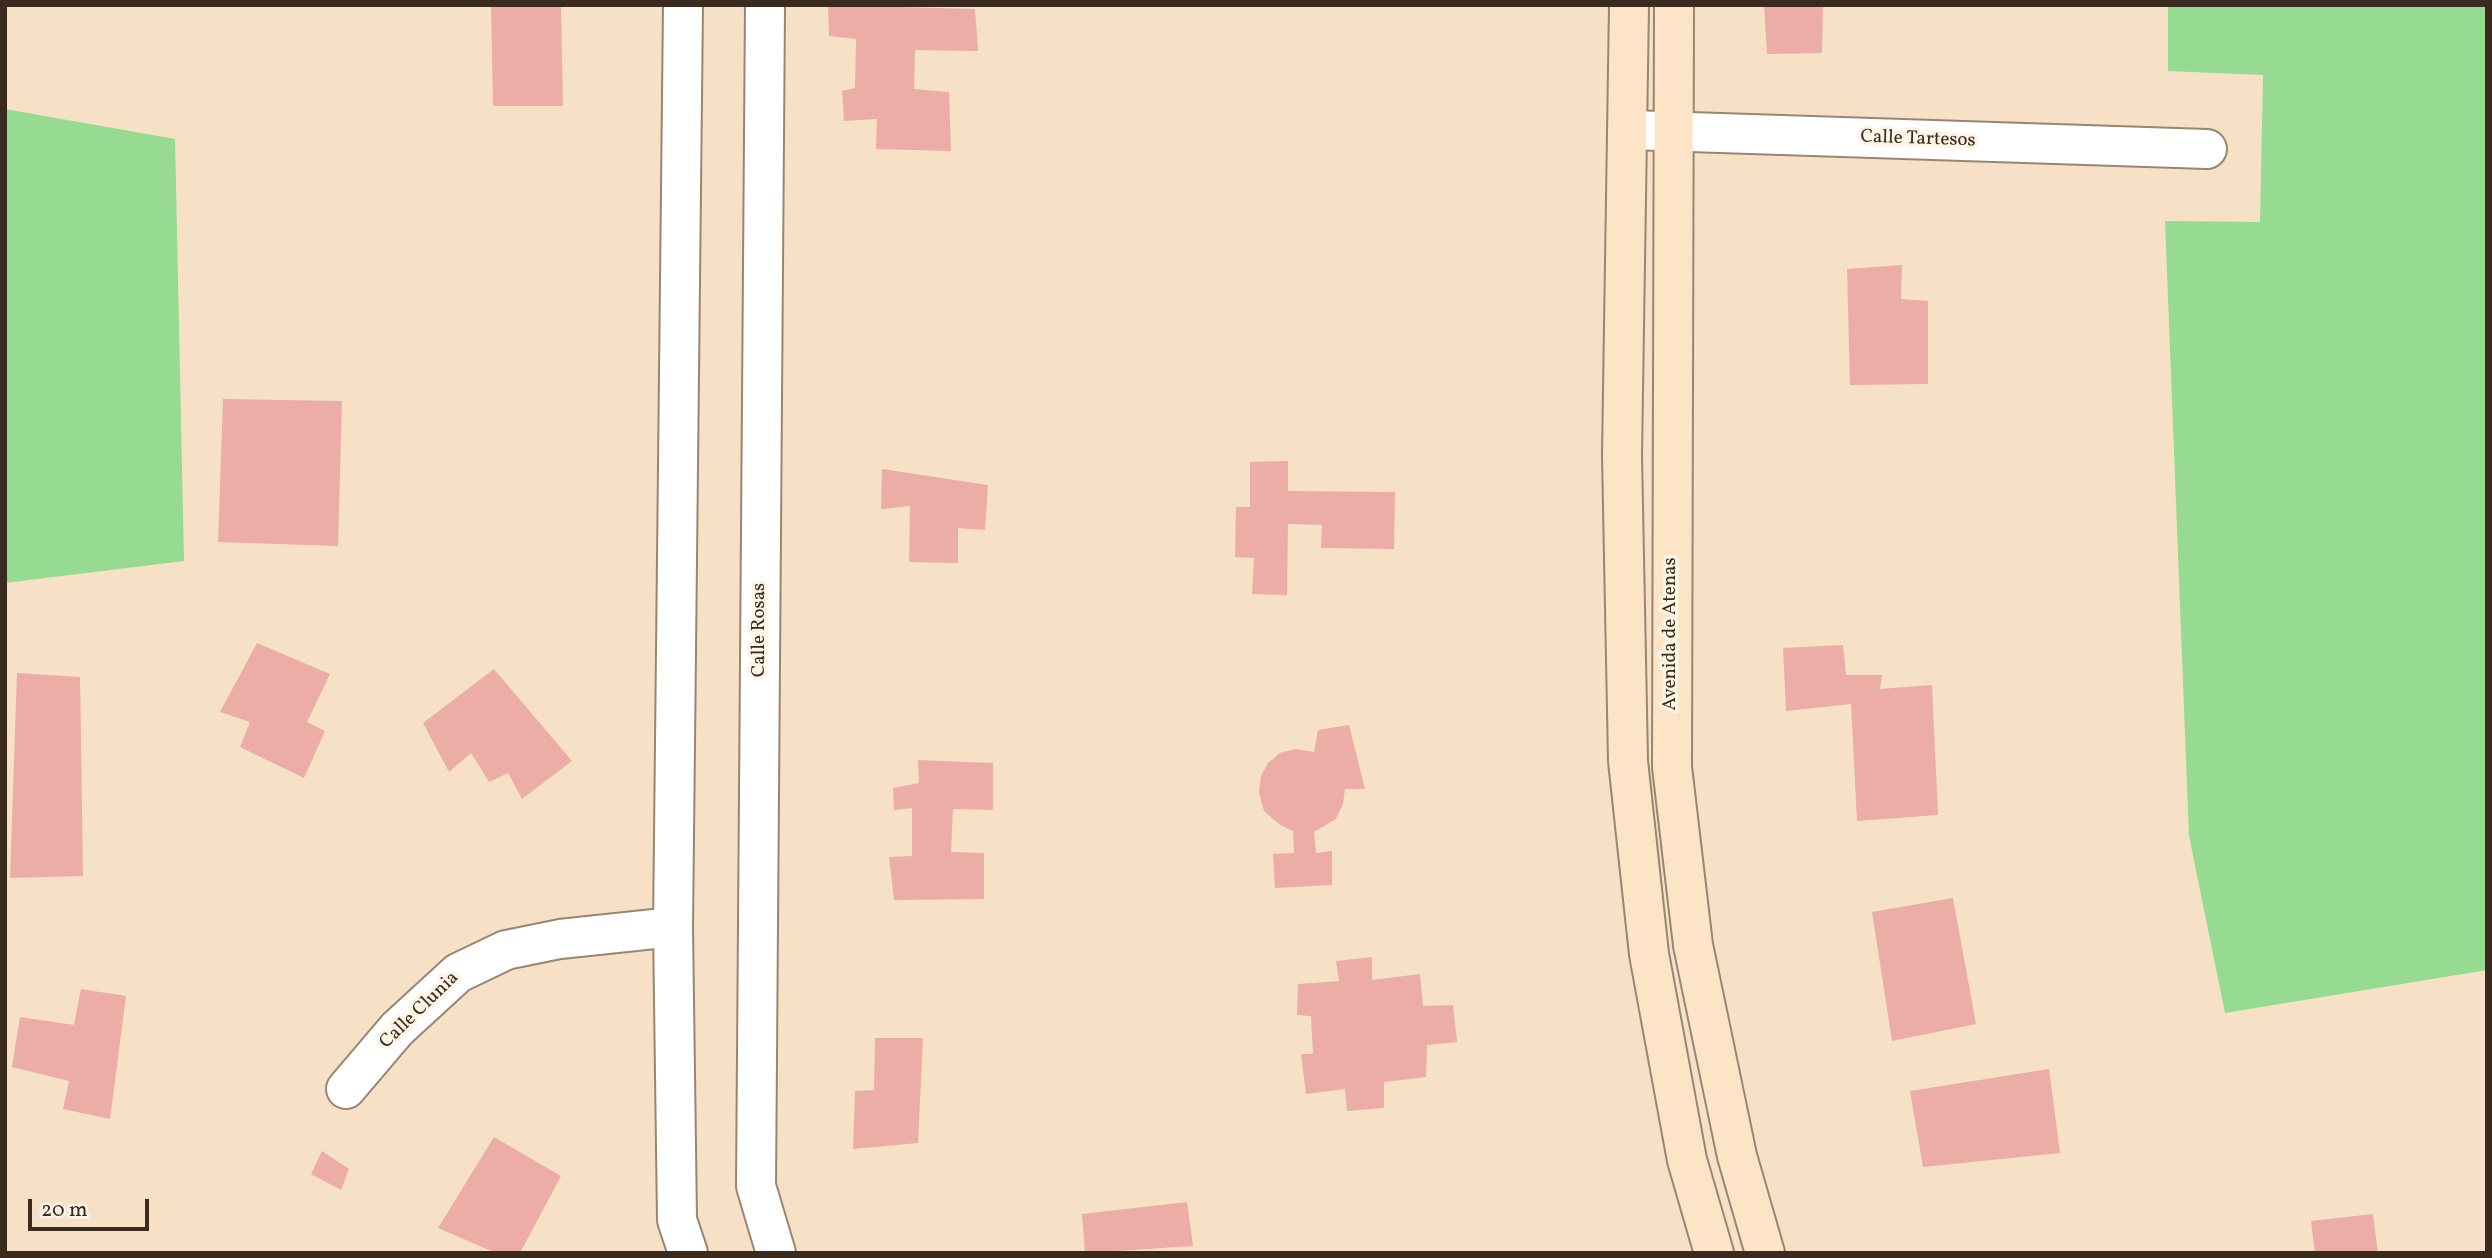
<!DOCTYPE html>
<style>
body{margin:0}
#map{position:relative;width:2492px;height:1258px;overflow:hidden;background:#f6e1c7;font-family:Vollkorn,serif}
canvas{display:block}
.frame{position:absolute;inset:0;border:7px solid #3b2a1e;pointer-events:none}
.scale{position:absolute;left:28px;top:1199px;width:121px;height:32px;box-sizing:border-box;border:4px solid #3b2a1e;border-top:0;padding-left:9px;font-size:21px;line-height:24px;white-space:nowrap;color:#3b2a1e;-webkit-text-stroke:5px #fcf5e5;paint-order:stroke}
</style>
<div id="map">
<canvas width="2492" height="1258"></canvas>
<div class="frame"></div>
<div class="scale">20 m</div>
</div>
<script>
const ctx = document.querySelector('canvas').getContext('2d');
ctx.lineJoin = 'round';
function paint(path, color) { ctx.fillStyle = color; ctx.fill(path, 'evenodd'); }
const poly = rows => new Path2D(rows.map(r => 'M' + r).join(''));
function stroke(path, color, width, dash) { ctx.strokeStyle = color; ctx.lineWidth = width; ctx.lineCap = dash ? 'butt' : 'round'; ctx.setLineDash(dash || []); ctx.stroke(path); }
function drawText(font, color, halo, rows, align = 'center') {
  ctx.font = font + ' Vollkorn,serif'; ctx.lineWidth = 7; ctx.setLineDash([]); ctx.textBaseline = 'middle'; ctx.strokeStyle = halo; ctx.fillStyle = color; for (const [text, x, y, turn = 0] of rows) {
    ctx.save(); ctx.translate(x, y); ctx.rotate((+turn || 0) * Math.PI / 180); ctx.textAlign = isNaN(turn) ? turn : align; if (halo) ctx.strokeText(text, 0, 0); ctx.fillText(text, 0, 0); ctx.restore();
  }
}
const green = poly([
 [2168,5,2487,5,2487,970,2225,1013,2189,836,2165,221,2260,222,2263,75,2168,71],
 [5,109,175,139,184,561,5,583]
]);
const building = poly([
 [491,5,561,5,563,106,493,106],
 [828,5,975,9,978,51,915,50,914,89,949,92,951,151,876,149,877,119,844,121,842,91,855,88,856,39,829,36],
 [1764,5,1823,5,1822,53,1767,54],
 [1902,265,1901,299,1928,301,1928,384,1850,385,1847,269],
 [223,399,342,401,338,546,218,542],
 [1288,461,1288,491,1395,492,1394,549,1321,548,1322,525,1288,524,1287,595,1252,594,1254,558,1235,557,1236,507,1250,507,1250,462],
 [882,469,988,485,985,530,958,528,958,563,909,562,910,506,881,509],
 [257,643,330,674,307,722,325,731,304,778,240,747,250,722,220,712],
 [1843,645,1846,675,1882,675,1880,689,1932,685,1938,815,1857,821,1851,704,1786,711,1783,648],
 [494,669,572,761,522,799,508,773,489,782,471,753,449,772,423,723],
 [17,673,80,677,83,876,10,878],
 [1349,725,1365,789,1345,789,1343,804,1336,819,1314,832,1316,853,1332,851,1332,885,1275,888,1273,854,1294,853,1293,831,1280,825,1264,811,1259,793,1261,776,1268,763,1280,753,1295,749,1314,752,1318,730],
 [918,760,993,763,993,810,953,809,951,852,984,853,984,899,894,900,889,857,912,856,912,808,894,810,893,788,919,783],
 [1953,898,1976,1024,1892,1041,1872,912],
 [1372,957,1372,980,1420,974,1423,1006,1453,1005,1457,1042,1427,1045,1426,1077,1384,1082,1384,1108,1347,1111,1345,1089,1306,1094,1301,1054,1313,1054,1311,1016,1297,1015,1298,984,1339,981,1336,961],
 [81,989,126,996,110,1119,63,1109,69,1081,12,1067,20,1017,74,1025],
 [875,1038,923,1038,918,1143,853,1149,855,1091,874,1090],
 [2049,1069,2060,1153,1923,1167,1910,1091],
 [494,1137,561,1176,520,1253,496,1253,438,1228],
 [322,1151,349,1169,341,1190,311,1174],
 [1187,1202,1193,1246,1085,1253,1082,1214],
 [2373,1214,2378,1253,2315,1253,2311,1221]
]);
const street = poly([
 [683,5,673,927,677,1220,688,1253],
 [765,5,756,1186,776,1253],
 [1629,130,2207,149],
 [346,1089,397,1029,458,973,506,950,560,939,673,927]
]);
const secondary = poly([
 [1629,5,1622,455,1628,761,1649,954,1687,1160,1714,1253],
 [1674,5,1672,767,1693,945,1737,1156,1765,1253]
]);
const streetNames = [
 ["Calle Tartesos",1918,140,2],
 ["Calle Rosas",761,630,-90],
 ["Avenida de Atenas",1672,634,-90],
 ["Calle Clunia",420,1011,-44]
];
paint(green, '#97da91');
paint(building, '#ebada6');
stroke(street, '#988672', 42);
stroke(secondary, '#988672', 42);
stroke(street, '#fff', 38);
stroke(secondary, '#fee4c6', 38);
drawText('19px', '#3b2a1e', '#fcf5e5', streetNames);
</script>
